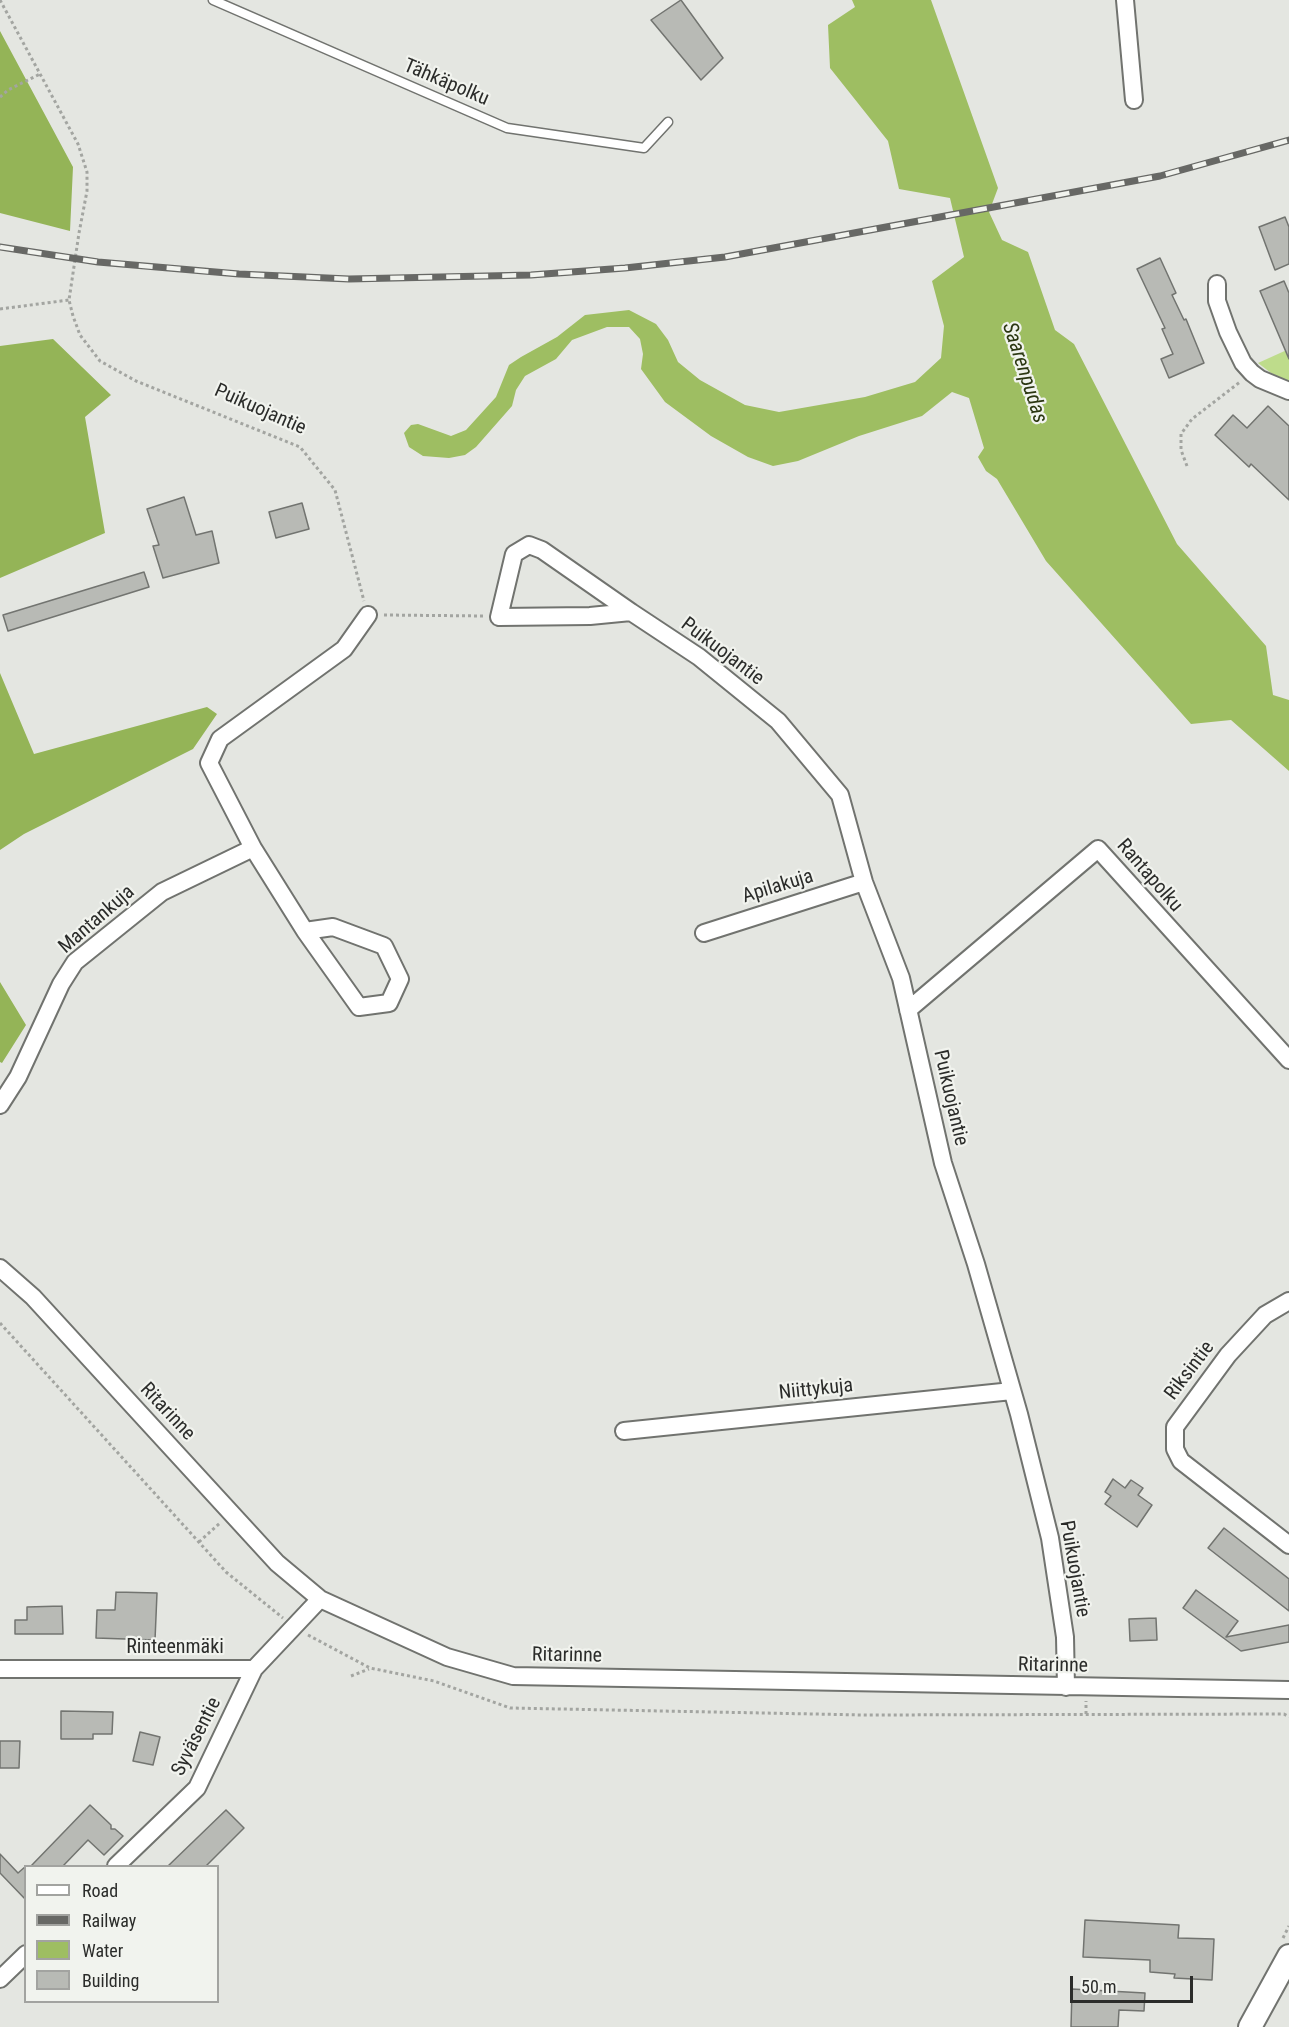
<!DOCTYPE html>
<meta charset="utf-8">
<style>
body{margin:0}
#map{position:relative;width:1289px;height:2027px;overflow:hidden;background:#e4e6e1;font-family:"Roboto Condensed",sans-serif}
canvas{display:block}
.legend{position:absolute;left:24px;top:1865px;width:195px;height:138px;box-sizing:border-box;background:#f1f3ee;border:2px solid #a2a3a0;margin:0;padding:8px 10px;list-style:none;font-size:18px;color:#2b2c2a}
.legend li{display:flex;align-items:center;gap:12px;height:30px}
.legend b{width:30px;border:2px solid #a2a3a0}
.scale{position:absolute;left:1070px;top:1976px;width:123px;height:27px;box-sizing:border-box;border:3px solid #2b2c2a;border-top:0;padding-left:8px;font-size:18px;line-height:21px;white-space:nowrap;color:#2b2c2a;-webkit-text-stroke:4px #f1f3ee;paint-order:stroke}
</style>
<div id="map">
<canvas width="1289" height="2027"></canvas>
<ul class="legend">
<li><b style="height:8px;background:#fff"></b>Road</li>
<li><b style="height:8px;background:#676865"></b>Railway</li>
<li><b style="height:16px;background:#9ebe62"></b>Water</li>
<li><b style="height:16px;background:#b8bab5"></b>Building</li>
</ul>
<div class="scale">50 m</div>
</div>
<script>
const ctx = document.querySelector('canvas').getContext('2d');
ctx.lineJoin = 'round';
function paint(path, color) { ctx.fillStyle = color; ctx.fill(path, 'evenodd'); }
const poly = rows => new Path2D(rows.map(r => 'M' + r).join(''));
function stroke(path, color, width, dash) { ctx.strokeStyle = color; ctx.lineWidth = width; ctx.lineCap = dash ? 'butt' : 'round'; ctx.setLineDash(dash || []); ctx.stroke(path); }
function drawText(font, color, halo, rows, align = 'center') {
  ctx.font = font + ' "Roboto Condensed",sans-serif'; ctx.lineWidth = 4.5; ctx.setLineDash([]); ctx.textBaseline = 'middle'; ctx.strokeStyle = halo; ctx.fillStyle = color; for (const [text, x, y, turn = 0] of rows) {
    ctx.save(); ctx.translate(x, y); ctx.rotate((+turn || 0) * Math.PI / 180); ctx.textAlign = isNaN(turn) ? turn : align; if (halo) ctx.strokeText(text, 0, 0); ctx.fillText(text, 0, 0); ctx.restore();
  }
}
const green = poly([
 [1289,349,1289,381,1271,373,1258,363]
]);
const forest = poly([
 [0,31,73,167,70,231,0,213],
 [53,339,111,395,85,417,105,533,0,578,0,346],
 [0,673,34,754,207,707,217,714,193,749,24,834,0,850],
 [0,982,26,1025,2,1063,0,1062]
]);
const water = poly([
 [852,0,931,0,998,188,989,212,1002,240,1028,252,1055,330,1074,344,1177,544,1266,646,1273,695,1289,700,1289,771,1231,720,1191,724,1046,561,997,479,986,471,978,457,984,448,969,398,952,392,922,416,859,436,798,461,773,466,748,457,711,436,665,402,641,369,643,354,640,339,629,327,607,327,572,340,556,359,525,376,516,390,512,406,476,447,465,455,449,458,423,456,409,447,404,433,411,425,418,424,451,436,466,430,496,397,509,365,521,357,557,337,585,315,629,310,656,324,668,340,678,362,700,380,745,405,779,412,865,397,915,382,941,358,944,326,932,281,964,257,950,198,899,189,888,141,830,68,828,25,855,7]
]);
const building = poly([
 [681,0,723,58,701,80,651,20,681,0],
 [1285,217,1289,227,1289,264,1275,270,1259,227,1285,217],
 [1160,258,1176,293,1172,295,1184,320,1186,319,1204,363,1169,378,1161,359,1173,354,1162,329,1165,328,1137,269,1160,258],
 [1284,281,1289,293,1289,359,1260,291,1284,281],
 [1268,406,1289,426,1289,500,1251,464,1249,467,1215,435,1233,415,1247,428,1268,406],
 [184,497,196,535,212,531,219,563,163,578,153,546,159,545,147,509,184,497],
 [302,503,309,529,276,538,269,512,302,503],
 [144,572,149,587,8,631,3,615,144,572],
 [1113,1479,1125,1488,1131,1480,1143,1488,1138,1495,1152,1505,1137,1527,1105,1504,1111,1496,1105,1492,1113,1479],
 [1224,1528,1289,1579,1289,1611,1208,1548,1224,1528],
 [1196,1590,1238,1621,1226,1637,1289,1625,1289,1642,1241,1651,1183,1608,1196,1590],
 [116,1592,157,1593,155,1640,96,1638,97,1610,115,1610,116,1592],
 [62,1606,63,1634,15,1634,15,1620,27,1620,27,1607,62,1606],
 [1156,1618,1157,1640,1130,1641,1129,1619,1156,1618],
 [61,1711,113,1712,112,1734,93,1734,93,1739,61,1739,61,1711],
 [140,1732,160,1737,153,1765,133,1761,140,1732],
 [0,1741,20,1741,19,1768,0,1768,0,1741],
 [90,1805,111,1825,111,1829,115,1829,123,1836,104,1855,88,1840,63,1866,31,1866,90,1805],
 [226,1810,244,1828,206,1866,168,1866,226,1810],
 [0,1854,18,1873,26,1866,26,1900,0,1873,0,1854],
 [1085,1920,1179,1925,1178,1938,1214,1939,1212,1980,1174,1978,1175,1974,1150,1972,1150,1960,1083,1957,1085,1920],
 [1072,1989,1145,1993,1144,2011,1119,2010,1118,2027,1071,2027,1072,1989]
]);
const path = poly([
 [0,0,78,144,87,172,87,191,79,233,69,300,73,316,80,335,100,361,136,381,300,447,335,490,364,601],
 [0,97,8,90,40,74],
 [0,309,69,300],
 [1187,466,1181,450,1181,434,1192,419,1240,382],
 [384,615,485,616],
 [0,1323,226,1572,283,1618],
 [199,1542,220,1523],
 [308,1635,370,1668,434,1681,510,1708,864,1715,1284,1714,1289,1717],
 [351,1676,369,1669],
 [1086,1714,1086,1701],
 [1283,1938,1289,1926]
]);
const service = poly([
 [213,0,507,128,644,148,668,122]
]);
const minor = poly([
 [1125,0,1134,100],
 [1217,284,1217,301,1228,332,1243,363,1252,373,1260,379,1289,391],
 [631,612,542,550,529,545,514,554,499,617,590,616,631,612,699,657,778,721,840,795,864,882,901,978,943,1163,976,1264,1019,1414,1050,1538,1065,1637,1066,1687],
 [305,931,333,927,384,946,400,979,389,1003,359,1007,305,931,253,848,209,763,220,739,344,649,368,615],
 [704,933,864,882],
 [908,1010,1098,849,1289,1060],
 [0,1105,18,1077,61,984,75,962,162,892,253,848],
 [0,1268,33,1297,277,1563,320,1599,447,1657,513,1676,1289,1690],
 [1289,1301,1265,1315,1228,1355,1175,1427,1175,1449,1181,1461,1289,1545],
 [624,1431,1012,1391],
 [0,1669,254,1669,320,1599],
 [116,1866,197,1788,254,1669],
 [0,1979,26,1954]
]);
const secondary = poly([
 [1250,2027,1289,1956]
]);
const rail = poly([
 [0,247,98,262,239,274,349,279,531,275,625,268,725,257,1160,176,1289,140]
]);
const streetNames = [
 ["Tähkäpolku",446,83,23],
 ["Puikuojantie",260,410,24],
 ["Puikuojantie",722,652,37],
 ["Rantapolku",1149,876,49],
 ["Apilakuja",778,887,-17],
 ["Mantankuja",97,920,-41],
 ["Puikuojantie",950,1098,77],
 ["Riksintie",1190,1371,-53],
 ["Niittykuja",816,1390,-6],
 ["Ritarinne",167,1412,47],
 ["Puikuojantie",1074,1569,80],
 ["Rinteenmäki",175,1648],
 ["Ritarinne",567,1656,1],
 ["Ritarinne",1053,1666,1],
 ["Syväsentie",197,1737,-63]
];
const waterNames = [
 ["Saarenpudas",1024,373,72]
];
paint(green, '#bedc8b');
paint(forest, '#94b457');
paint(water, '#9ebe62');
paint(building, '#b8bab5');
stroke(building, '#727470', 1.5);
stroke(service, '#71736f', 11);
stroke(minor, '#71736f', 20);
stroke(secondary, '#71736f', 26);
stroke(path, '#a3a5a1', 3, [3, 3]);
stroke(service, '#fff', 8);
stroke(minor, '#fff', 16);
stroke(secondary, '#fff', 22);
stroke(rail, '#676865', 7);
stroke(rail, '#f1f3ee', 4.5, [14]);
drawText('20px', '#2b2c2a', '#f1f3ee', streetNames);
drawText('italic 21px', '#2b3711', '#f1f3ee', waterNames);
</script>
